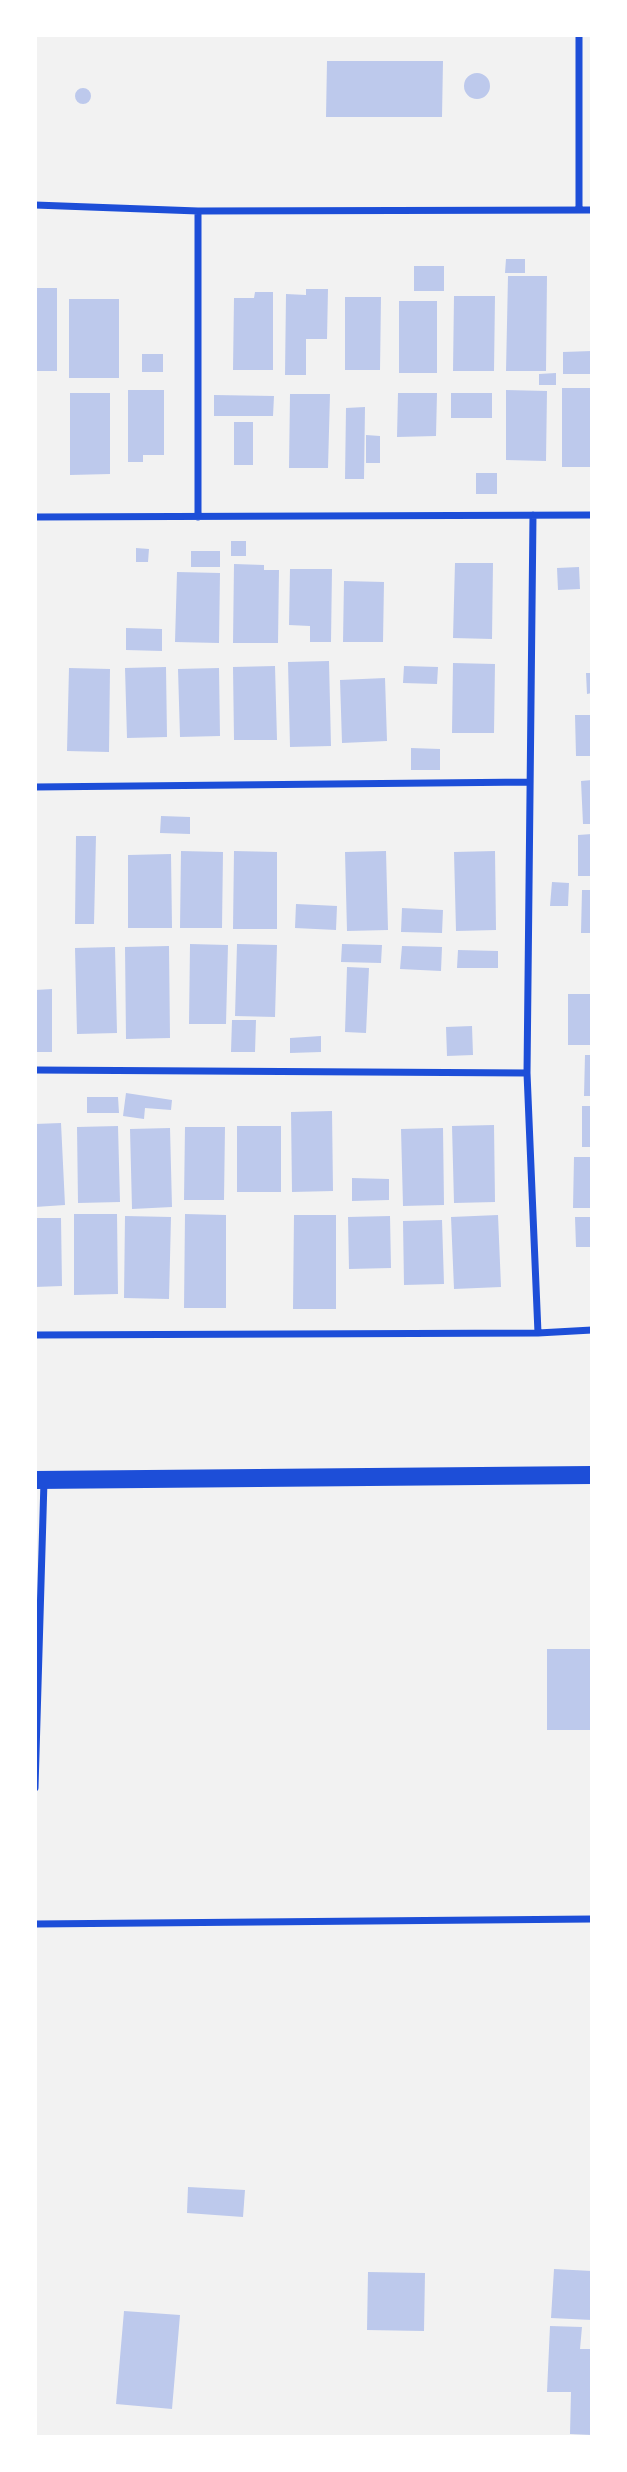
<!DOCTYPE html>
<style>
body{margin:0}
#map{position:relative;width:627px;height:2472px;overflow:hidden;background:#f2f2f2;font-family:"Source Serif 4",serif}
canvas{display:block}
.frame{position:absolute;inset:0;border:37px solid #fff;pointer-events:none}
</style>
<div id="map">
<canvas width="627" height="2472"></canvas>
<div class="frame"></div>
</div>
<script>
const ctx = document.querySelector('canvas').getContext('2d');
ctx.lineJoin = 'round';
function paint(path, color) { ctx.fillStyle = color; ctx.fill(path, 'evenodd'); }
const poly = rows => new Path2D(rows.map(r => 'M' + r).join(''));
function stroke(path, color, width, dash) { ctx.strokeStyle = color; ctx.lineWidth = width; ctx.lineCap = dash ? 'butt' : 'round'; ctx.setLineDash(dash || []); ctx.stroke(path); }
const building = poly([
 [327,61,443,61,442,117,326,117],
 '464 86a13 13 0 1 1 26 0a13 13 0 1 1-26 0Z',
 '75 96a8 8 0 1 1 16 0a8 8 0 1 1-16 0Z',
 [506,259,525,259,525,273,505,273],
 [414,266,444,266,444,291,414,291],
 [508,276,547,276,546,371,506,371],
 [35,288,57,288,57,371,35,371],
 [306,289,328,289,327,339,306,339,306,375,285,375,286,294,306,295],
 [255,292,273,292,273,370,233,370,234,298,254,298],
 [454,296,495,296,494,371,453,371],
 [345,297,381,297,380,370,345,370],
 [69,299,119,299,119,378,69,378],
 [399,301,437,301,437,373,399,373],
 [592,351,592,374,563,374,563,352],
 [142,354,163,354,163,372,142,372],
 [556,373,556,385,539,385,539,374],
 [562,388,592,388,592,467,562,467],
 [128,390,164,390,164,455,143,455,143,462,128,462],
 [506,390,547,391,546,461,506,460],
 [70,393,110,393,110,474,70,475],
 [398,393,437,393,436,436,397,437],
 [451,393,492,393,492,418,451,418],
 [290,394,330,394,328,468,289,468],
 [214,395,274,396,273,416,214,416],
 [365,407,364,479,345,479,346,408],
 [234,422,253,422,253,465,234,465],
 [366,435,380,436,380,463,366,463],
 [476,473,497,473,497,494,476,494],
 [231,541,246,541,246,556,231,556],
 [136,548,149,549,148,562,136,562],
 [191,551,220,551,220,567,191,567],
 [455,563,493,563,492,639,453,638],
 [234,564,264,565,264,570,279,570,278,643,233,643],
 [579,567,580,589,558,590,557,568],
 [290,569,332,569,331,642,310,642,310,626,289,625],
 [177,572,220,573,219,643,175,642],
 [344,581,384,582,383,642,343,642],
 [126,628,162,629,162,651,126,650],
 [329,661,331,746,290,747,288,662],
 [453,663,495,664,494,733,452,733],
 [275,666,277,740,234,740,233,667],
 [404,666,438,667,437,684,403,683],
 [166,667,167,737,127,738,125,668],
 [69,668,110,669,109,752,67,751],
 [219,668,220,736,180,737,178,669],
 [586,673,592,673,592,693,587,694],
 [385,678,387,741,342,743,340,680],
 [575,715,592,715,592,756,576,756],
 [411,748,440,749,440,770,411,770],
 [592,780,592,824,583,824,581,781],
 [161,816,190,817,190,834,160,833],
 [592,834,592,876,578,876,578,835],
 [76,836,96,836,94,924,75,924],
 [181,851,223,852,222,928,180,928],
 [234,851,277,852,277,929,233,929],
 [386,851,388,930,347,931,345,852],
 [495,851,496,930,456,931,454,852],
 [171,854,172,928,128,928,128,855],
 [552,882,569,883,568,906,550,906],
 [582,890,592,890,592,933,581,933],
 [296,904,337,906,336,930,295,928],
 [402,908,443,910,442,933,401,932],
 [190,944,228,945,226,1024,189,1024],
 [237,944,277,945,275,1017,235,1016],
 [342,944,382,945,381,963,341,962],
 [169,946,170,1038,126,1039,125,947],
 [402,946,442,947,441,971,400,969],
 [115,947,117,1033,77,1034,75,948],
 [458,950,498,951,498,968,457,968],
 [347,967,369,968,366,1033,345,1032],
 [52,989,52,1052,35,1052,35,990],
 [568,994,592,994,592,1045,568,1045],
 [232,1020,256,1020,255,1052,231,1052],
 [472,1026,473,1055,447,1056,446,1027],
 [321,1036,321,1052,290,1053,290,1038],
 [585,1055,592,1055,592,1096,584,1096],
 [126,1093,172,1100,171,1110,145,1108,144,1119,123,1116],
 [87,1097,118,1097,119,1113,87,1113],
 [582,1106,592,1106,592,1147,582,1147],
 [332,1111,333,1191,292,1192,291,1112],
 [61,1123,65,1205,35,1207,35,1124],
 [494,1125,495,1202,454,1203,452,1126],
 [118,1126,120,1202,78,1203,77,1127],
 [237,1126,281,1126,281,1192,237,1192],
 [185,1127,225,1127,224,1200,184,1200],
 [170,1128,172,1207,132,1209,130,1129],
 [443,1128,444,1205,403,1206,401,1129],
 [574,1157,592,1157,592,1208,573,1208],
 [352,1178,389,1179,389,1200,352,1201],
 [74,1214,117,1214,118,1294,74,1295],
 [185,1214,226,1215,226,1308,184,1308],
 [294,1215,336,1215,336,1309,293,1309],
 [498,1215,501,1287,454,1289,451,1217],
 [125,1216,171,1217,169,1299,124,1298],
 [390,1216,391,1268,349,1269,348,1217],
 [575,1217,592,1217,592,1247,576,1247],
 [35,1218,61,1218,62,1286,35,1287],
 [442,1220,444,1284,404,1285,403,1221],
 [547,1649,592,1649,592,1730,547,1730],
 [188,2187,245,2190,243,2217,187,2213],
 [554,2269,592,2271,592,2320,551,2318],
 [368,2272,425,2273,424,2331,367,2330],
 [124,2311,180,2315,172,2409,116,2404],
 [550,2326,582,2327,580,2349,592,2349,592,2435,570,2434,571,2392,547,2392]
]);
const minor = poly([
 [35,205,198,211,592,210],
 [579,210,579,35],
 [198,211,198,517],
 [533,515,527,1073,538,1333],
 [35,517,592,515],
 [35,787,530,782],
 [35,1070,527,1073],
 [35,1335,538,1333,592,1330],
 [35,1788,44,1481],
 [35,1924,592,1919]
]);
const primary = poly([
 [35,1480,592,1475]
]);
paint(building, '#bdc9ec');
stroke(minor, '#1d4ed8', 7);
stroke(primary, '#1d4ed8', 18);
</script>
